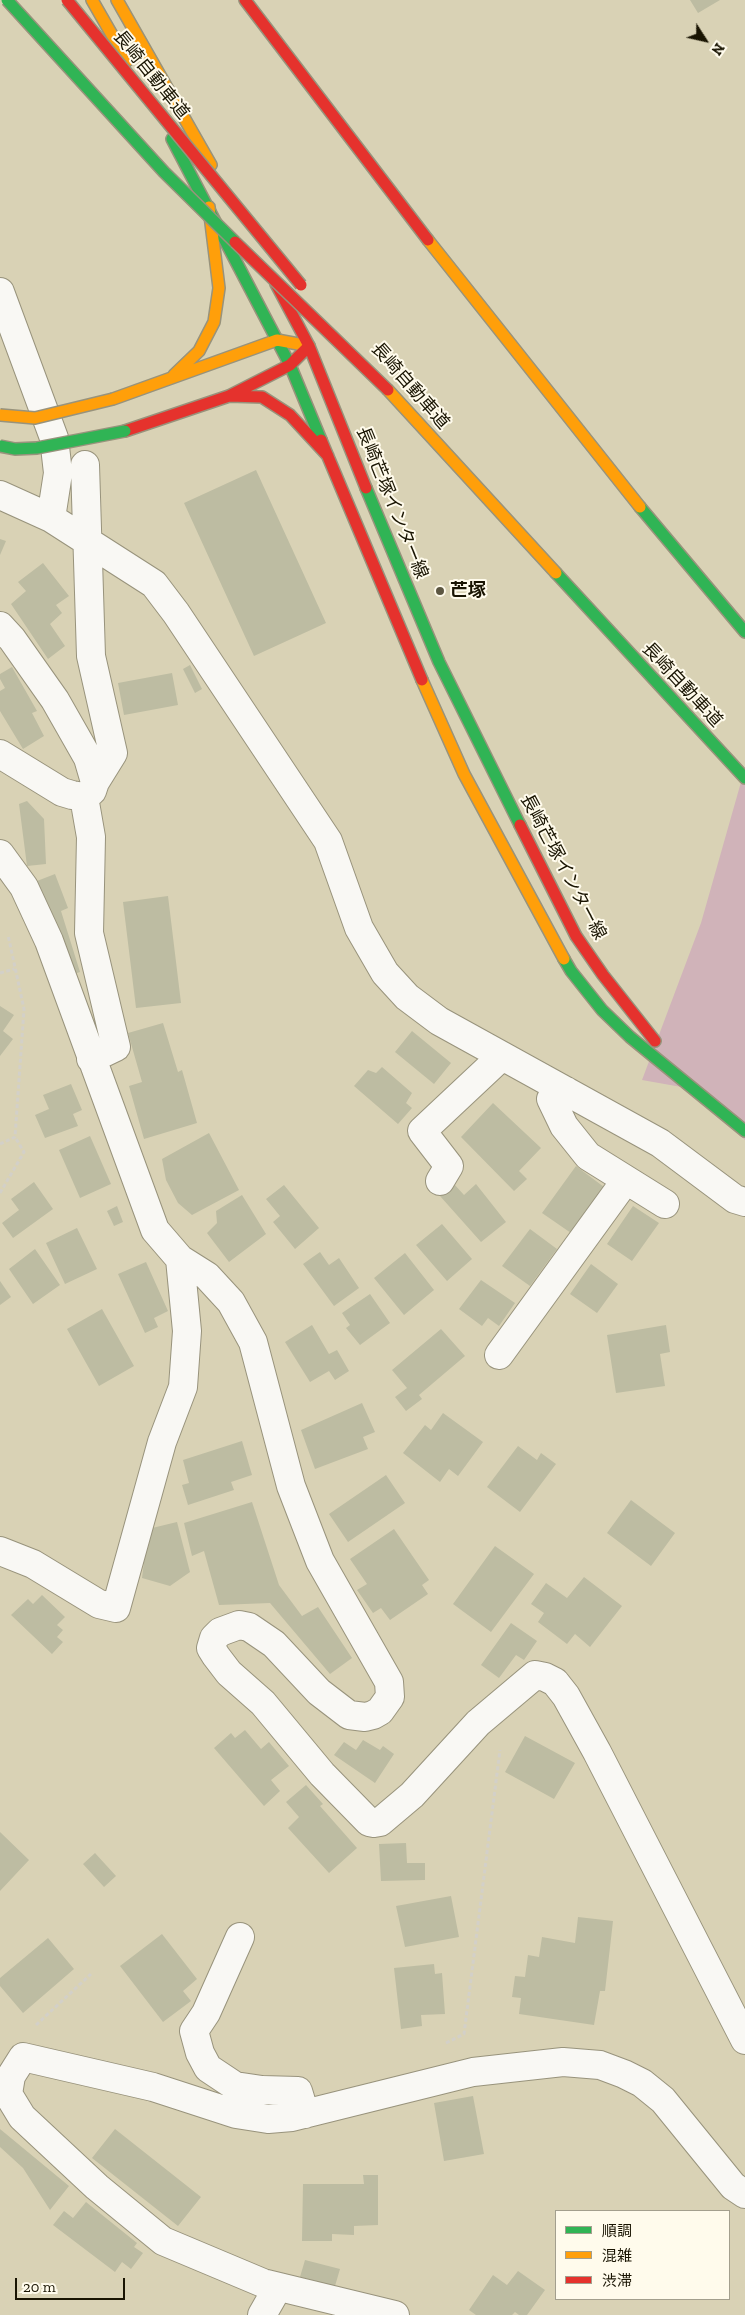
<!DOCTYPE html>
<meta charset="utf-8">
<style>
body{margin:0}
#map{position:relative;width:745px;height:2315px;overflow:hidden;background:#d9d2b5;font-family:"Zilla Slab","Noto Sans JP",serif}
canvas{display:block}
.legend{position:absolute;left:555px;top:2210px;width:175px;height:90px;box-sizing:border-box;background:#fffbec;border:1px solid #a39f8e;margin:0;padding:6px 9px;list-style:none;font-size:15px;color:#191402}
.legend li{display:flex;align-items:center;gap:10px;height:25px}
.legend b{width:25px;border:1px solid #a39f8e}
.north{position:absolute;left:680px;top:15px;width:50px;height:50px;-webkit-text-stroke:4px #fffbec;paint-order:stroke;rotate:125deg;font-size:14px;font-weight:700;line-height:20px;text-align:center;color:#191402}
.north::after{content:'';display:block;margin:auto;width:18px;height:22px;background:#191402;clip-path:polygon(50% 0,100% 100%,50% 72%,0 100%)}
.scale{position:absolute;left:15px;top:2278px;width:110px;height:22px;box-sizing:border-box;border:2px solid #191402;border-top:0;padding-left:6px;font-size:15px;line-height:18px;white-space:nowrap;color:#191402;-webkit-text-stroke:4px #fffbec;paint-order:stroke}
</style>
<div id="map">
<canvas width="745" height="2315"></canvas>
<ul class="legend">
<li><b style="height:6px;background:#30b455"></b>順調</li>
<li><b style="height:6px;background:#ff9f0a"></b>混雑</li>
<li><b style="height:6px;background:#e5322d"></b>渋滞</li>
</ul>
<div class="north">N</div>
<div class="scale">20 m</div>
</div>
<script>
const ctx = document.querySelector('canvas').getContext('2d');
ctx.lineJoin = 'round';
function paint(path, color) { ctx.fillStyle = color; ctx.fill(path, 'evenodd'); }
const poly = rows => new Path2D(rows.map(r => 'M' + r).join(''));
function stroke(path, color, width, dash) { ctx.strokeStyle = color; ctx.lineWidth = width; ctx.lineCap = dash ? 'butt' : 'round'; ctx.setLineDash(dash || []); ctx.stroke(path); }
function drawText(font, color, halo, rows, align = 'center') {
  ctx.font = font + ' "Zilla Slab","Noto Sans JP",serif'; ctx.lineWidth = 4; ctx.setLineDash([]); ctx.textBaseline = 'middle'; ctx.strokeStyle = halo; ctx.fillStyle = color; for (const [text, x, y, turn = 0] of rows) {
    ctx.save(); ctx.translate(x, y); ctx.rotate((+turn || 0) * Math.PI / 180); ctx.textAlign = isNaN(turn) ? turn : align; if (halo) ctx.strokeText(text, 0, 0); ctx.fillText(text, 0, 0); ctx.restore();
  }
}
const green = poly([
 [745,768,745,1140,687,1088,642,1080,701,923]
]);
const building = poly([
 [690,0,720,0,698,13],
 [256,470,326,623,254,656,184,503],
 [0,539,6,541,0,555],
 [43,563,69,596,56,605,62,613,50,624,65,646,48,659,11,604,26,591,18,582],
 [190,665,202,689,195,693,183,669],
 [12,667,37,711,32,713,44,736,23,749,0,711,0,691,5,688,0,679,0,674],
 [172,673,178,705,124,715,118,683],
 [27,801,44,819,46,864,27,866,19,804],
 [55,874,68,908,61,911,80,972,68,976,37,881],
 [168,896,181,1003,136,1008,123,902],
 [0,1006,14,1015,3,1031,13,1039,0,1056],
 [163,1023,178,1072,182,1070,197,1123,144,1139,129,1086,142,1082,128,1033],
 [412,1031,451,1063,434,1084,395,1052],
 [382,1067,412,1093,406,1103,412,1108,398,1124,354,1086,368,1070,376,1073],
 [71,1084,82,1110,73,1114,78,1126,45,1138,35,1115,49,1109,43,1095],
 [493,1103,541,1148,519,1171,527,1179,514,1191,461,1137],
 [209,1133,239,1190,192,1215,178,1203,166,1180,162,1159],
 [90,1136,111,1184,80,1198,59,1150],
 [576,1166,604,1187,571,1233,542,1213],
 [34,1182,53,1209,13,1238,2,1223,19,1210,11,1199],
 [454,1184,464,1195,476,1184,506,1222,481,1242,440,1196],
 [284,1185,319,1228,295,1249,273,1222,280,1216,266,1199],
 [242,1195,266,1234,229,1262,207,1233,217,1223,216,1211],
 [117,1206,123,1222,114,1226,107,1211],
 [633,1206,659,1223,632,1261,607,1244],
 [442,1224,472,1259,447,1281,416,1245],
 [77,1228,97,1269,65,1284,46,1243],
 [530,1229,557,1249,530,1286,502,1266],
 [35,1249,60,1285,33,1304,9,1269],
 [320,1252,329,1265,339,1258,359,1288,334,1306,303,1264],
 [405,1253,434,1290,404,1315,374,1278],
 [146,1262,168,1311,154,1318,158,1327,145,1333,118,1274],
 [591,1264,618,1284,597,1313,570,1294],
 [481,1280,515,1303,499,1326,488,1318,482,1326,459,1309],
 [0,1281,11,1297,0,1305],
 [370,1294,390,1323,360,1345,346,1328,350,1325,342,1313],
 [102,1309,134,1366,99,1386,67,1329],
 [312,1325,329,1354,337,1350,349,1371,335,1380,329,1371,310,1382,285,1342],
 [666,1325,670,1352,660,1354,665,1386,616,1393,607,1335],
 [441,1329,465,1356,419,1395,422,1399,406,1411,395,1397,407,1388,392,1370],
 [362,1403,375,1432,363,1437,368,1449,315,1469,301,1430],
 [443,1413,483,1442,458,1476,449,1469,440,1482,403,1453,425,1425,431,1430],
 [242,1441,252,1475,231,1482,234,1490,188,1505,182,1485,189,1483,183,1460],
 [518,1446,537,1460,541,1453,556,1464,520,1512,487,1487],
 [386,1475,405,1503,348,1542,329,1514],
 [631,1500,675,1533,651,1566,607,1533],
 [252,1502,279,1585,302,1616,318,1607,352,1658,330,1674,270,1603,219,1605,204,1551,192,1556,184,1523],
 [177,1522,190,1572,170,1586,142,1578,148,1529],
 [394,1529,429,1580,422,1585,428,1594,390,1620,381,1608,373,1613,357,1590,367,1584,350,1559],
 [495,1546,534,1574,491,1632,453,1604],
 [584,1577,622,1606,590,1647,575,1634,567,1644,538,1622,544,1613,531,1604,546,1583,567,1598],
 [42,1595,65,1617,57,1625,63,1630,57,1637,63,1642,52,1654,11,1615,28,1599,33,1604],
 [511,1623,537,1641,524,1660,516,1655,499,1678,481,1665],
 [245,1730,261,1749,269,1742,289,1766,271,1780,280,1791,264,1806,214,1748,231,1733,235,1738],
 [525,1736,575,1763,554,1799,505,1772],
 [363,1740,380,1750,383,1746,394,1754,375,1783,334,1755,344,1742,356,1750],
 [306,1785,323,1804,320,1806,357,1848,329,1873,288,1828,299,1817,286,1802],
 [0,1832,29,1860,0,1891],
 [406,1843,407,1863,425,1863,425,1880,381,1881,379,1844],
 [95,1853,116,1876,104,1887,83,1864],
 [451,1896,459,1937,405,1947,396,1906],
 [578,1917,613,1921,605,1991,600,1991,594,2025,519,2014,521,1998,512,1997,515,1976,525,1977,528,1955,539,1957,542,1937,575,1943],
 [162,1934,197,1979,183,1991,191,2001,163,2022,120,1966],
 [48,1938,74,1969,23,2013,0,1986,0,1978],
 [434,1964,435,1974,442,1973,445,2014,421,2015,422,2026,401,2029,394,1968],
 [473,2096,484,2154,444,2161,434,2103],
 [0,2129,69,2186,50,2210,23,2168,0,2147],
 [115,2129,201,2197,178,2226,92,2158],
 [363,2175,378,2175,378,2225,354,2226,354,2235,332,2234,332,2241,302,2241,303,2184,364,2184],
 [86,2202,137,2243,134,2247,143,2253,131,2269,122,2262,115,2272,53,2225,64,2211,73,2218],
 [305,2260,340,2269,335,2286,300,2277],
 [518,2271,545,2290,527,2315,519,2315,515,2312,512,2315,476,2315,469,2310,493,2275,507,2285]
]);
const path = poly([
 [0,973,14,969],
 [0,1144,15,1137,24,1009,8,935],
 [0,1193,24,1152,15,1137],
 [36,2025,91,1974],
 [446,2043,464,2034,500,1750]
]);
const street = poly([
 [0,292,54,438,58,473,51,518],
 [85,465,91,656,113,753,95,782],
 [0,495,51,518,154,584,176,613,328,841,359,928,385,973,407,997,439,1021,660,1143,735,1199,745,1202],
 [0,626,12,639,55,700,88,758,95,782,92,791,84,797,72,795,62,792,0,754],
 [84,797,91,837,89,933,116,1047,91,1059],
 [0,854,24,887,49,941,155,1230,180,1259,207,1276,231,1302,253,1342,291,1486,320,1561,389,1682,390,1697,380,1711,373,1715,365,1717,349,1715,319,1692,274,1644,249,1627,239,1625,220,1632,214,1638,211,1648,216,1656,229,1673,263,1703,322,1774,369,1822,374,1823,380,1822,412,1795,478,1723,535,1675,545,1677,555,1682,566,1696,597,1752,745,2040],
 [566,1091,551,1099,564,1126,588,1156,665,1204],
 [440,1181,449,1166,422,1131,502,1056],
 [499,1355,626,1180],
 [0,1551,33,1564,99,1604,116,1608,162,1442,183,1387,187,1331,180,1259],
 [240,1937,206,2013,194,2031,200,2053,208,2068,235,2086,262,2090,298,2091,305,2114],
 [262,2315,278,2287],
 [395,2315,263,2283,163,2241,97,2187,22,2117,8,2094,11,2076,23,2057,153,2087,236,2114,268,2119,292,2117,473,2072,563,2062,600,2065,624,2074,642,2083,663,2100,733,2186,745,2194]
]);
const fast = poly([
 [172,139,290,365,321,440],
 [366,488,439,662,520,825],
 [640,507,745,632],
 [556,573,745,778],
 [564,959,571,971,602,1010,630,1037,745,1131]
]);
const slow = poly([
 [92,0,127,61],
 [117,0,211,165],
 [428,240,640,507],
 [174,375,199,351,214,322,219,288,209,207],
 [388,390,556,573],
 [113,399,277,340,309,346],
 [422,680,464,774,564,959]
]);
const jam = poly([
 [245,0,428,240],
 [276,284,309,346,366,488],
 [229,396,262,397,290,415,328,456],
 [125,431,229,396,290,365,309,346],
 [321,440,422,680],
 [520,825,576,936,603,975,655,1041]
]);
const fastBridge = poly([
 [7,0,164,172,235,242],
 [0,446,15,449,37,448,125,431]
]);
const slowBridge = poly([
 [0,415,35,418,113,399]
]);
const jamBridge = poly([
 [67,0,301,285],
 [235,242,388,390]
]);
const markers = [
 [440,591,5,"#5c5641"]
];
const streetNames = [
 ["長崎自動車道",151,75,51],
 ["長崎自動車道",410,386,49],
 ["長崎芒塚インター線",392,503,68],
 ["長崎自動車道",682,685,47],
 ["長崎芒塚インター線",563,867,62]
];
const poiNames = [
 ["芒塚",450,591]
];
paint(green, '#d0b3b9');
paint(building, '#bdbca2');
stroke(street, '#98937c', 30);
stroke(fast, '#98937c', 14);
stroke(slow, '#98937c', 14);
stroke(jam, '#98937c', 14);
stroke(path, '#d3d0c8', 3, [4, 2.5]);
stroke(street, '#f9f8f4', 28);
stroke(fast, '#30b455', 11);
stroke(slow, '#ff9f0a', 11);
stroke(jam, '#e5322d', 11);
stroke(fastBridge, '#98937c', 14, []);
stroke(slowBridge, '#98937c', 14, []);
stroke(jamBridge, '#98937c', 14, []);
stroke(fastBridge, '#30b455', 11);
stroke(slowBridge, '#ff9f0a', 11);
stroke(jamBridge, '#e5322d', 11);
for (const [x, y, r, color] of markers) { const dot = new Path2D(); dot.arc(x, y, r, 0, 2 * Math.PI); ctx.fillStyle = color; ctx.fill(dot); stroke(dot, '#fffbec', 2); }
drawText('18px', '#191402', '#fffbec', streetNames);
drawText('bold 18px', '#191402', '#fffbec', poiNames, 'left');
</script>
